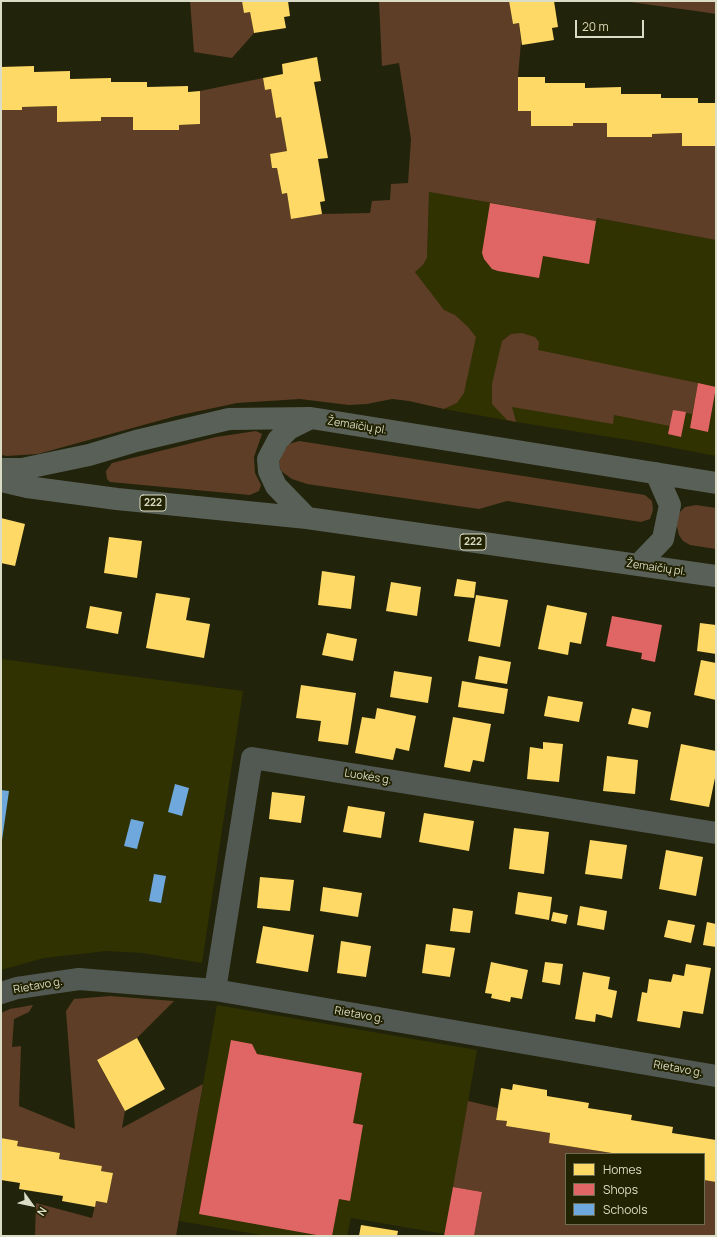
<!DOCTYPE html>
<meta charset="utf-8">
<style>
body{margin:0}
#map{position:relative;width:717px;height:1237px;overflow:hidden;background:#22230b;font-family:Manrope,sans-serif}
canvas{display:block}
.frame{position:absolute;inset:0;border:2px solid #dadcc5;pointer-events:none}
.legend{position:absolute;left:565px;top:1153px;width:140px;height:72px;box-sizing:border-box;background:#222303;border:1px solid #6c6d51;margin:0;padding:5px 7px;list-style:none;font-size:12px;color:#dadcc5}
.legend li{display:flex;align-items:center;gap:8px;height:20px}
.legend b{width:20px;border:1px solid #6c6d51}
.north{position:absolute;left:12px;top:1185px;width:40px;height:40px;-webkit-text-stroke:3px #222303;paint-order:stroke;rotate:123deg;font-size:11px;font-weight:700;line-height:16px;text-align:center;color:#dadcc5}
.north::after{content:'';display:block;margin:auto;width:14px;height:18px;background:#dadcc5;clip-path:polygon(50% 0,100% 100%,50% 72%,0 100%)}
.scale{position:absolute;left:575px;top:20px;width:69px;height:18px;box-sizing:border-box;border:2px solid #dadcc5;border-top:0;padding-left:5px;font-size:12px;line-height:14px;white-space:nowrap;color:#dadcc5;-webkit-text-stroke:3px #222303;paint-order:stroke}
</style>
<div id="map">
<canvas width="717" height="1237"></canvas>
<div class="frame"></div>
<ul class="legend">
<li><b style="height:11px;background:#ffd966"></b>Homes</li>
<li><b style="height:11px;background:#e06666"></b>Shops</li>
<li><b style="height:11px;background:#6fa8dc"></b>Schools</li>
</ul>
<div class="north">N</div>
<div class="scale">20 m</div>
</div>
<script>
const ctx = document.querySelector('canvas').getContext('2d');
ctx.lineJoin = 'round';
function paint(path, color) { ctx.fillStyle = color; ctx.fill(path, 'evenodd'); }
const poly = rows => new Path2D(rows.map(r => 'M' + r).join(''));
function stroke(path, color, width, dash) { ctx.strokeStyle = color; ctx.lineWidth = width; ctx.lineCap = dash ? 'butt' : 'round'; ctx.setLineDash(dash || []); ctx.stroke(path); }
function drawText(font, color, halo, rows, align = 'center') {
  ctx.font = font + ' Manrope,sans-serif'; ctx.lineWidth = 4; ctx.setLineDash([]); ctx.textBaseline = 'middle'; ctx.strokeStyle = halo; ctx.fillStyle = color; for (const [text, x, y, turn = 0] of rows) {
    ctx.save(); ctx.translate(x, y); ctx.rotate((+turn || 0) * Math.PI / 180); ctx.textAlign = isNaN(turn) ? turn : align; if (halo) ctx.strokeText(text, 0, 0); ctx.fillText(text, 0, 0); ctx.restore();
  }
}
const built = poly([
 [429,192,596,221,597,218,716,240,716,456,648,443,516,422,444,409,457,403,455,315,444,311,415,272,423,265,427,258],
 [1,659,243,691,202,963,142,953,107,951,44,958,1,970],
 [217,1005,477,1050,445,1234,351,1218,347,1236,267,1236,179,1221]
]);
const green = poly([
 [190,1,242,1,250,12,254,33,232,58,194,52],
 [379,1,509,1,513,24,519,23,521,42,518,77,519,111,531,111,573,123,607,123,607,137,652,137,652,134,682,133,682,146,716,146,716,240,597,218,596,221,429,192,427,258,423,265,415,272,444,310,455,315,468,327,476,337,464,393,457,403,444,409,409,401,392,399,367,404,349,405,300,399,237,403,176,416,38,454,7,456,1,455,1,110,22,110,22,107,57,106,57,122,101,121,101,117,133,117,133,130,178,130,179,125,200,124,200,91,263,78,265,90,271,89,281,117,287,151,270,155,272,168,277,168,282,194,287,193,291,219,322,214,370,213,372,201,390,200,391,184,408,183,411,139,399,63,382,66],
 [623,1,716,1,716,14,703,12],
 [522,333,535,337,539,342,538,350,698,383,692,414,673,410,670,426,614,415,613,424,512,407,516,422,507,420,492,404,492,384,502,341,511,334],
 [256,431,262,434,254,457,255,473,261,485,259,491,250,495,110,482,107,479,106,471,112,463,216,437],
 [299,441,645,495,652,501,653,510,650,519,641,522,507,501,479,509,307,484,292,479,281,471,279,463,282,453,289,444],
 [696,505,716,508,716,549,690,545,683,541,679,535,676,523,679,513,685,507],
 [110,996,174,1001,137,1038,97,1061,125,1111,122,1128,203,1084,176,1236,35,1236,36,1203,92,1218,96,1201,107,1203,113,1173,101,1171,102,1166,59,1159,60,1153,17,1146,17,1141,1,1138,1,1013,10,1009,33,1005,29,1012,14,1019,12,1047,21,1046,19,1106,75,1129,66,1011,74,999],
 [468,1101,498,1108,496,1120,507,1121,506,1126,550,1133,549,1143,618,1154,566,1154,566,1224,704,1224,704,1180,716,1182,716,1236,474,1236,482,1192,453,1187]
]);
const homes = poly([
 [242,1,288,1,290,16,284,17,286,28,254,33,250,12,244,13],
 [509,1,554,1,558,27,552,28,554,40,522,45,519,23,513,24],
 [317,57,321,81,314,82,328,158,318,159,325,201,320,202,322,214,291,219,287,193,282,194,277,168,272,168,270,154,287,151,281,117,276,118,271,89,265,90,263,78,283,74,282,64],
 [34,66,34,72,70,71,70,79,111,78,111,82,147,82,147,87,188,86,188,92,200,91,200,124,179,125,179,130,133,130,133,117,101,117,101,121,57,122,57,106,22,107,22,110,1,110,1,67],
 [518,77,545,77,545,83,585,83,585,88,621,87,621,94,661,94,661,98,698,98,698,103,716,103,716,146,682,146,682,133,652,134,652,137,607,137,607,123,573,123,573,126,531,126,531,111,518,111],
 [1,518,25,524,15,566,1,563],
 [109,537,142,541,137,578,104,573],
 [322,571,355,576,351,609,318,605],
 [457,579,476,582,474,598,454,596],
 [391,582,421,587,417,616,386,611],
 [156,593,190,598,186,620,210,624,204,658,146,648],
 [476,595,508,600,500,647,468,641],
 [547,605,587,613,581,644,570,642,568,655,538,649],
 [90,606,122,612,118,634,86,628],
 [700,623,716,625,716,654,697,651],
 [327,633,357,639,353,661,322,655],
 [479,656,511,662,507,684,475,679],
 [701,660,716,663,716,700,694,695],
 [394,671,432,677,428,703,390,697],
 [462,681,508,689,504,714,458,707],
 [301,685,356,693,348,745,318,741,321,721,296,718],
 [548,696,583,702,579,722,544,716],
 [377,708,416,716,409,751,396,748,393,760,355,753,362,717,375,719],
 [632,708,651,712,648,728,628,724],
 [453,717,491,724,484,762,473,760,470,772,444,767],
 [543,742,563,744,559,782,527,779,530,747,543,749],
 [681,744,716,751,716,773,709,807,670,800],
 [607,756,638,760,635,794,603,791],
 [272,792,305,796,301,823,269,819],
 [348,806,385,812,381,838,343,832],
 [424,813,474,821,469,851,419,842],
 [514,828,549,832,544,874,509,869],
 [590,840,627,845,622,879,585,874],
 [666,850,703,857,696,896,659,889],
 [260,877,294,880,290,911,257,908],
 [323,887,362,893,358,917,320,911],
 [518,892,552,897,549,920,515,914],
 [580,906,607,911,604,930,577,925],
 [453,908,473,911,470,933,450,931],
 [553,912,568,915,566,924,551,921],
 [668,920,695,925,691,943,664,937],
 [707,922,716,924,716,947,703,945],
 [263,926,314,935,308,972,256,963],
 [341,941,371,946,366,977,337,973],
 [426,944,455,948,450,977,422,973],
 [491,962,528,970,522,999,511,997,510,1002,491,998,492,994,485,993],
 [545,962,563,964,560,985,542,982],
 [686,964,711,968,703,1014,683,1011,680,1028,637,1021,642,992,647,993,649,979,671,982,673,974,684,976],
 [583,972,610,977,608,989,617,991,612,1018,596,1014,595,1022,575,1019],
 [137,1038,165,1089,125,1111,97,1060],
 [513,1084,547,1090,547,1096,589,1103,588,1108,632,1115,631,1120,673,1127,672,1133,716,1140,716,1182,704,1180,704,1154,618,1154,549,1143,550,1133,506,1126,507,1121,496,1120,501,1088,512,1090],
 [1,1138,18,1141,17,1146,60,1153,59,1159,102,1166,101,1171,113,1173,107,1203,96,1201,95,1207,62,1201,63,1196,19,1189,20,1183,1,1180],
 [361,1225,398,1231,397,1236,359,1236]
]);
const shops = poly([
 [490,203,596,221,589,264,543,256,539,278,498,271,492,269,484,259,482,253],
 [698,383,716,387,708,432,690,428],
 [673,410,686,412,681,437,668,434],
 [612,616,662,625,655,662,641,659,642,653,606,646],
 [231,1040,252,1044,257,1054,362,1073,353,1123,363,1125,350,1201,339,1199,332,1236,322,1236,199,1214],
 [453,1187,482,1192,474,1236,444,1236]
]);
const schools = poly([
 [175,784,189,788,182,816,168,812],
 [1,790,9,791,2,840,1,840],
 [131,819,144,822,137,849,124,846],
 [154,874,166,876,161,903,149,901]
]);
const minor = poly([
 [215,990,252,758,716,833],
 [1,993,17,988,79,979,215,990,716,1076]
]);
const major = poly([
 [1,469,22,469,89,455,136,441,229,419,311,418,716,483],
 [1,481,27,487,117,499,307,518,716,576],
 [307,518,276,486,269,471,268,459,278,440,289,429,311,418],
 [638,565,663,539,670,505,656,473]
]);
const shields = [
 [153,503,26],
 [473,542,26]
];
const shieldNames = [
 ["222",153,503],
 ["222",473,542]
];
const streetNames = [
 ["Žemaičių pl.",357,426,9],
 ["Žemaičių pl.",656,568,8],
 ["Luokės g.",368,777,9],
 ["Rietavo g.",38,986,-10],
 ["Rietavo g.",359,1015,10],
 ["Rietavo g.",678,1069,10]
];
paint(built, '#303201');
paint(green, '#5e3e27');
paint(homes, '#ffd966');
paint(shops, '#e06666');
paint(schools, '#6fa8dc');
stroke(minor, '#525952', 22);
stroke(major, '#596057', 22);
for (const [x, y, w] of shields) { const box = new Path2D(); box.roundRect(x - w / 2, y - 8, w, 16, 3); ctx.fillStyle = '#222303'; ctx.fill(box); stroke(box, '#dadcc5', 1); }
drawText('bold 10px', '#dadcc5', null, shieldNames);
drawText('11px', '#dadcc5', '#222303', streetNames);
</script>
